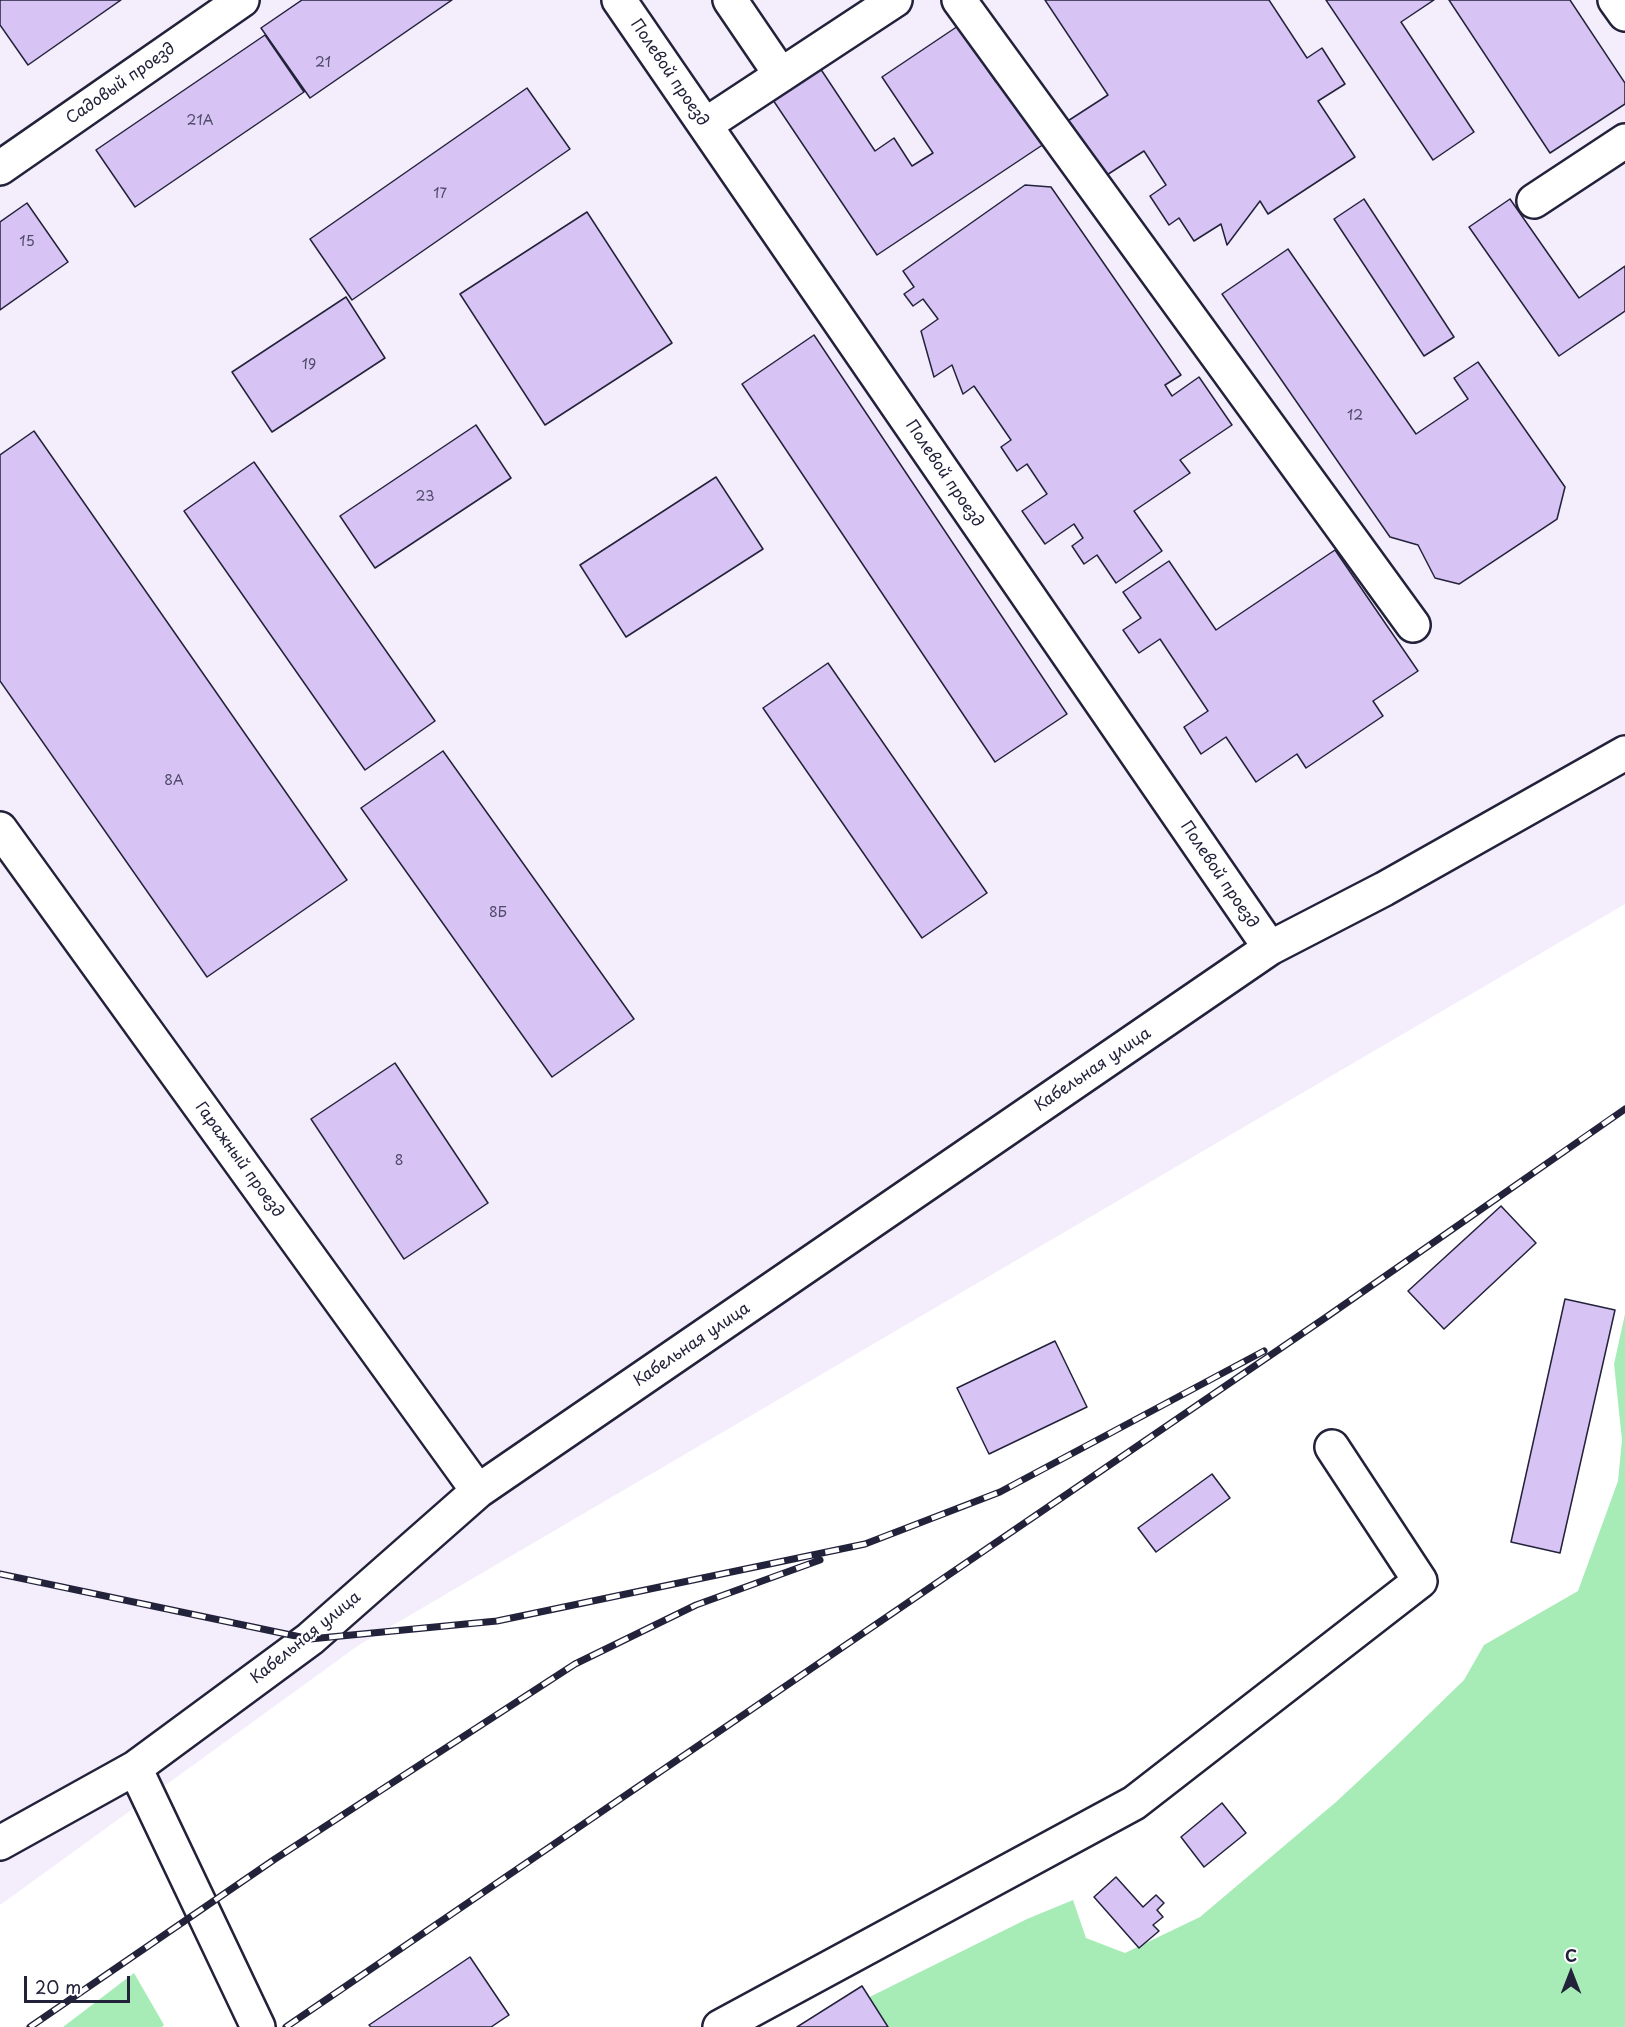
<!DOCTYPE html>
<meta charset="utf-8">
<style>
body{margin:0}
#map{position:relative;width:1625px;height:2027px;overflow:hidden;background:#fff;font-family:"Playpen Sans",sans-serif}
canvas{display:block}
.north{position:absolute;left:1541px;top:1943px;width:60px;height:60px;-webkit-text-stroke:4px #fff;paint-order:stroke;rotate:0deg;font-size:16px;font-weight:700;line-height:24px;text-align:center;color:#22223b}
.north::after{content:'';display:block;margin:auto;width:21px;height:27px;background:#22223b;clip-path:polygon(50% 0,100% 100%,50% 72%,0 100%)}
.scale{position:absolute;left:24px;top:1976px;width:106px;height:27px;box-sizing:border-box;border:3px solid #22223b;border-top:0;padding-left:8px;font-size:18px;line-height:21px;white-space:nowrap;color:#22223b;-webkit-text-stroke:4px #fff;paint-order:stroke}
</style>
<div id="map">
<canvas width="1625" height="2027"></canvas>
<div class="north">С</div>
<div class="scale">20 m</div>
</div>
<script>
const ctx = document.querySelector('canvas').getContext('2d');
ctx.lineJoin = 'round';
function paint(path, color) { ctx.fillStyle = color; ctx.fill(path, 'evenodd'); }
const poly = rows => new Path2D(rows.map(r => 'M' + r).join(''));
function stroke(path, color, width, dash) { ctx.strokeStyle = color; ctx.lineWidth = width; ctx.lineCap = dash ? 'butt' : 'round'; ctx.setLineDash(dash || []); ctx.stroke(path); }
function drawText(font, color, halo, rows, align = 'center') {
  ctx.font = font + ' "Playpen Sans",sans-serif'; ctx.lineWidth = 4.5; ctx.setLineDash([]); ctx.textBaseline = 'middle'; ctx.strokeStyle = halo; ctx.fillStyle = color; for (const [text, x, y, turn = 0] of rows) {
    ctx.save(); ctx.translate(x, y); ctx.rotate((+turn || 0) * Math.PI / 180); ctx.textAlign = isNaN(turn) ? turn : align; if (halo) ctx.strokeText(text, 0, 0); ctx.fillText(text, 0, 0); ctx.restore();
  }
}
const built = poly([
 [0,0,1625,0,1625,904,359,1645,0,1905]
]);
const green = poly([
 [1625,1314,1625,2027,809,2027,1027,1919,1073,1900,1086,1938,1125,1953,1200,1917,1336,1802,1395,1747,1464,1680,1484,1645,1578,1591,1618,1481,1622,1440,1614,1364],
 [134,1973,164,2025,162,2027,63,2027]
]);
const building = poly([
 [0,0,121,0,28,65,0,25,0,0],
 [302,0,452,0,310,98,261,28,302,0],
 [1045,0,1269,0,1307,58,1322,48,1345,84,1318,101,1355,157,1268,214,1260,201,1227,245,1221,224,1194,241,1179,218,1169,225,1150,196,1166,185,1144,151,1096,182,1060,126,1108,95,1045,0],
 [1326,0,1434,0,1401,22,1474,132,1433,160,1326,0],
 [1449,0,1570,0,1625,83,1625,104,1550,153,1449,0],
 [958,26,996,82,1007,75,1050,140,877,255,773,100,820,68,875,151,894,138,912,166,933,153,882,77,958,26],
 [265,35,304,92,135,207,96,150,265,35],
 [527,88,570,149,352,300,310,239,527,88],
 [1025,185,1051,187,1181,375,1165,385,1172,396,1199,377,1232,425,1180,460,1190,473,1134,511,1162,551,1116,583,1097,555,1084,564,1072,546,1083,538,1074,524,1045,544,1022,511,1047,494,1027,464,1017,471,1001,447,1011,440,974,386,963,394,952,365,934,377,921,331,938,319,923,299,913,306,904,294,914,287,903,271,1025,185],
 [1364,199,1454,337,1424,356,1334,219,1364,199],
 [1510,199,1579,298,1625,266,1625,311,1559,356,1469,227,1510,199],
 [27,203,68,262,0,310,0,222,27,203],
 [587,212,672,343,545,425,460,294,587,212],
 [1288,249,1416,434,1468,399,1454,378,1478,362,1565,487,1557,519,1459,584,1435,578,1418,545,1390,537,1222,294,1288,249],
 [346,297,385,358,272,432,232,372,346,297],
 [814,335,1067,714,995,762,742,384,814,335],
 [476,425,511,478,375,568,340,516,476,425],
 [34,431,347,880,207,977,0,681,0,455,34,431],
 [254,462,435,721,365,770,184,511,254,462],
 [716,477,763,549,626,637,580,565,716,477],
 [1335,550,1418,671,1373,701,1383,716,1306,768,1297,754,1256,782,1226,737,1201,754,1184,727,1208,711,1160,639,1139,653,1123,630,1141,618,1123,592,1169,561,1216,630,1335,550],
 [828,663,987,893,922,938,763,708,828,663],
 [443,751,634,1019,552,1077,361,808,443,751],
 [395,1063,488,1203,404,1259,311,1119,395,1063],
 [1501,1206,1536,1243,1444,1329,1408,1291,1501,1206],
 [1565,1299,1615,1310,1560,1553,1511,1542,1565,1299],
 [1055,1341,1087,1407,989,1454,957,1388,1055,1341],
 [1212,1474,1230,1498,1156,1552,1138,1528,1212,1474],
 [1222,1803,1246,1833,1204,1867,1181,1837,1222,1803],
 [1116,1877,1143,1907,1156,1895,1164,1903,1157,1910,1163,1917,1153,1925,1159,1931,1139,1948,1094,1897,1116,1877],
 [470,1957,509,2015,491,2027,371,2027,369,2025,470,1957],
 [862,1986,888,2027,797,2027,862,1986]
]);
const minor = poly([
 [619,0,1270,948],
 [730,0,781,75],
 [959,0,1413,625],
 [1615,0,1625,14],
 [705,125,895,0],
 [0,168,242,0],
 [1534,201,1625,141],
 [0,829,478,1491],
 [135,1768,258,2027],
 [0,1843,135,1768,310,1639,478,1491,1270,948,1384,889,1625,753],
 [720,2027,1134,1803,1420,1581,1332,1447]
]);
const rail = poly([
 [0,1574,310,1639,497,1621,865,1544,1000,1492,1264,1351],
 [30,2027,275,1859,575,1664,696,1605,820,1560],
 [286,2027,1325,1318,1625,1109]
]);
const numberNames = [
 ["21",323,63],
 ["21А",200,121],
 ["17",440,194],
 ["15",27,242],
 ["19",309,365],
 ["12",1355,416],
 ["23",425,497],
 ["8А",174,781],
 ["8Б",498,913],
 ["8",399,1161]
];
const streetNames = [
 ["Полевой проезд",669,73,56],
 ["Садовый проезд",121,84,-35],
 ["Полевой проезд",944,474,56],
 ["Полевой проезд",1219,875,56],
 ["Кабельная улица",1093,1070,-34],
 ["Гаражный проезд",239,1160,54],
 ["Кабельная улица",692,1345,-34],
 ["Кабельная улица",306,1638,-39]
];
paint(built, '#f3edfc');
paint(green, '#a7ecb7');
paint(building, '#d7c3f4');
stroke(building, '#22223b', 1.5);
stroke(minor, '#22223b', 38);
stroke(minor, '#fff', 33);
stroke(rail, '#22223b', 7);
stroke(rail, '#fff', 4.5, [14]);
drawText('14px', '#4f4a69', null, numberNames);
drawText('16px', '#22223b', '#fff', streetNames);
</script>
